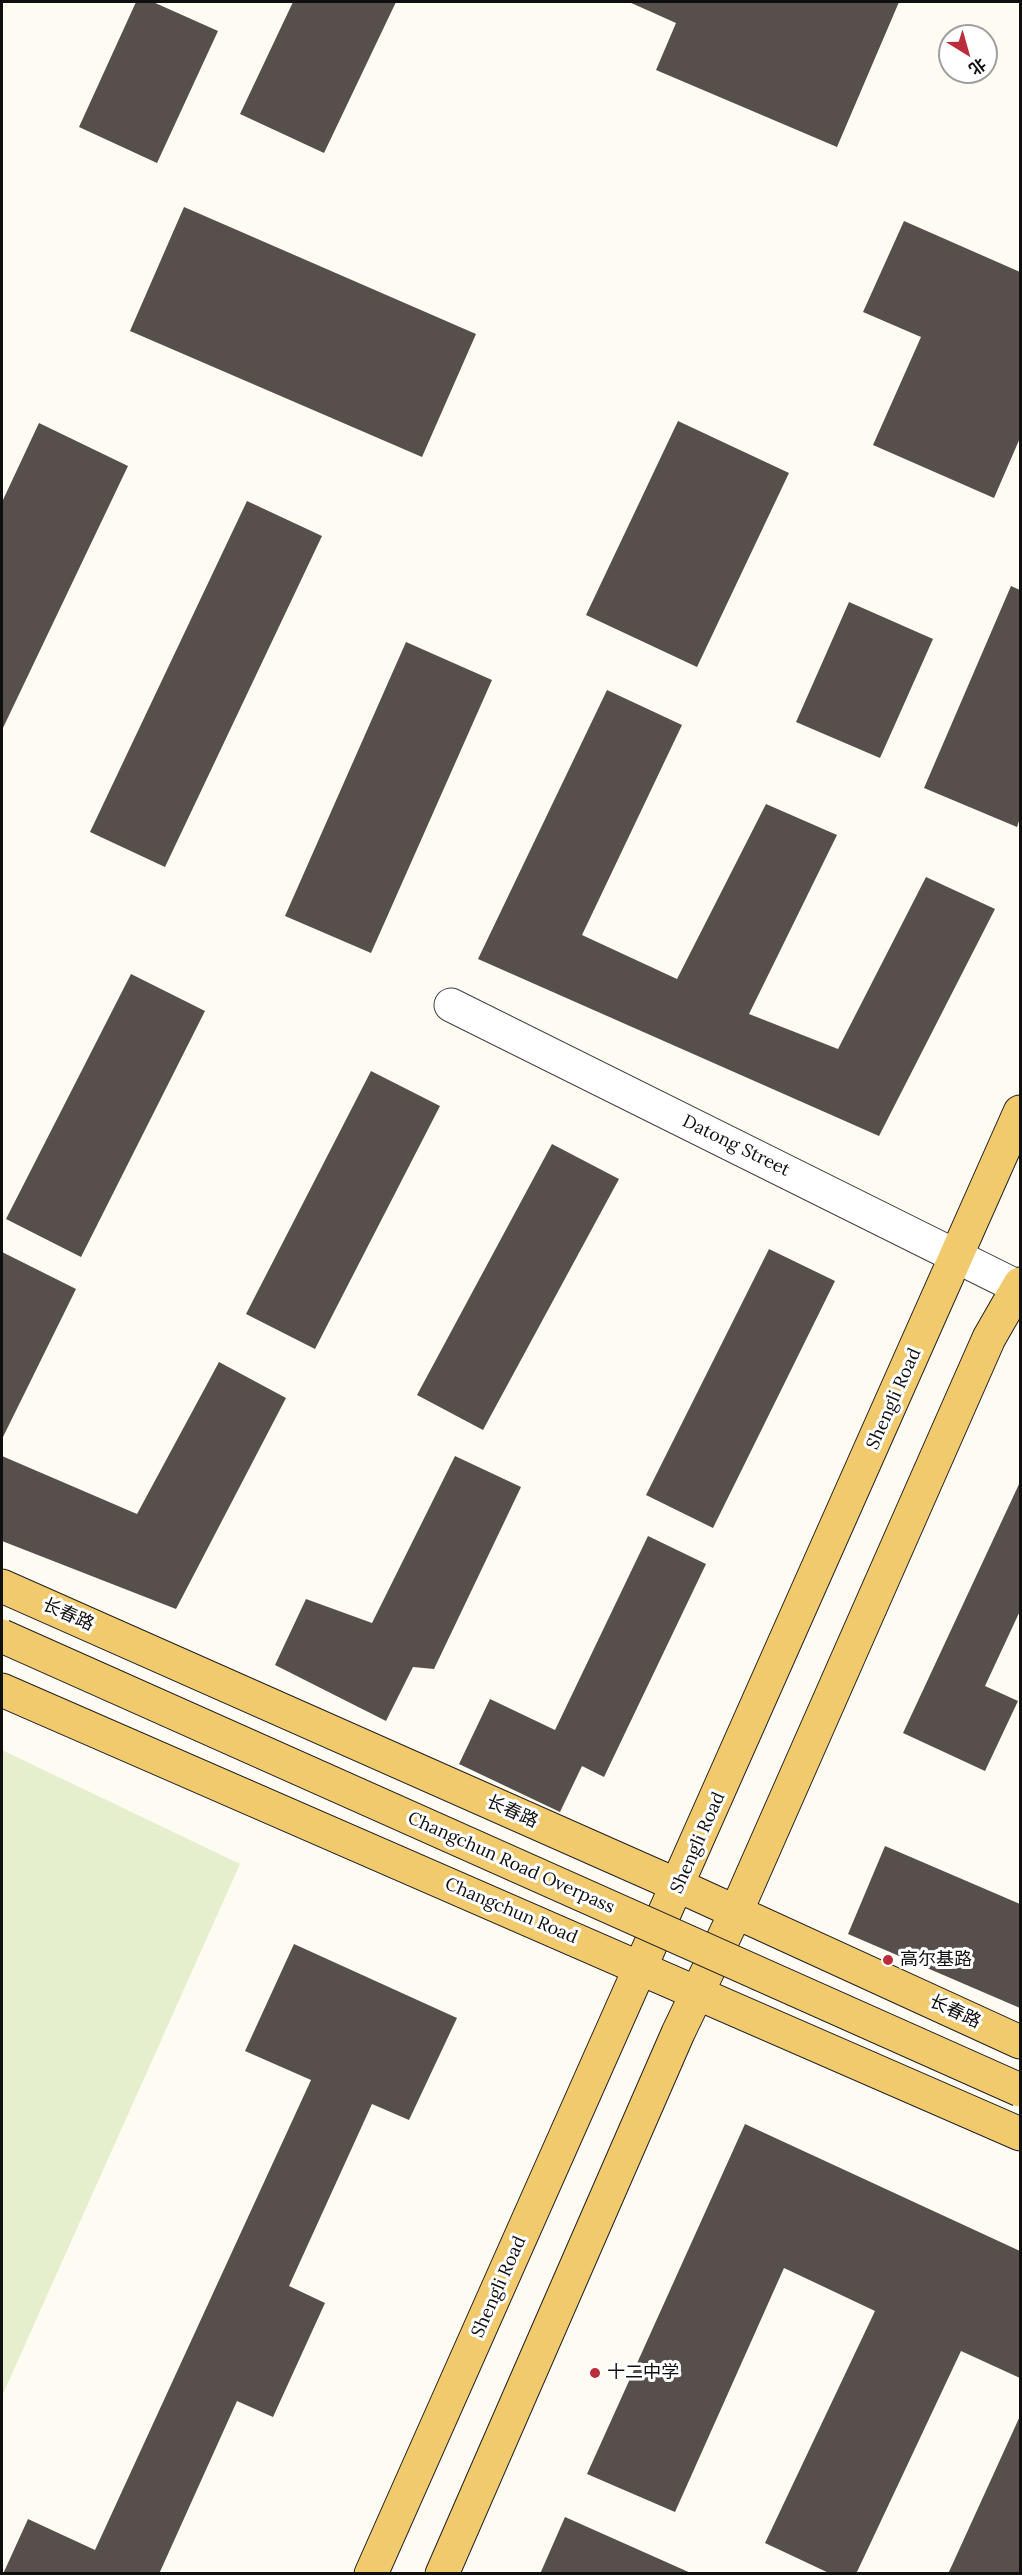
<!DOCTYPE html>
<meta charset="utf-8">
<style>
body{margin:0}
#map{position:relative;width:1022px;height:2575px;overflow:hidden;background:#fefbf2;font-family:Lora,"Noto Sans SC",serif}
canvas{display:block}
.frame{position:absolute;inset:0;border:3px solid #0f0f0f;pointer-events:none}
.north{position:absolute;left:938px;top:24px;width:60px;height:60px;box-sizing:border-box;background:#fff;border:2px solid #9f9f9f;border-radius:50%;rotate:143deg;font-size:16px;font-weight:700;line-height:24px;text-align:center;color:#0f0f0f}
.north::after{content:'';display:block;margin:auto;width:21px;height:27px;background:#b92d3c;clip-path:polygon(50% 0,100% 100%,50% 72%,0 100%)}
</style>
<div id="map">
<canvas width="1022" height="2575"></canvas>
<div class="frame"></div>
<div class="north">北</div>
</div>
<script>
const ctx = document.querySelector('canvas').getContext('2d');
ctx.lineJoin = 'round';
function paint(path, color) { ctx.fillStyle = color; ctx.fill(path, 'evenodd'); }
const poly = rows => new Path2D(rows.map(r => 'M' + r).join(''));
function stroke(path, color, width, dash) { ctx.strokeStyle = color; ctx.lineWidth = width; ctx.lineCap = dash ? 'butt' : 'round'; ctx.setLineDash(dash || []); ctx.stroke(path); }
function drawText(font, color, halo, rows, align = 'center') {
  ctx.font = font + ' Lora,"Noto Sans SC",serif'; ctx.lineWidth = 6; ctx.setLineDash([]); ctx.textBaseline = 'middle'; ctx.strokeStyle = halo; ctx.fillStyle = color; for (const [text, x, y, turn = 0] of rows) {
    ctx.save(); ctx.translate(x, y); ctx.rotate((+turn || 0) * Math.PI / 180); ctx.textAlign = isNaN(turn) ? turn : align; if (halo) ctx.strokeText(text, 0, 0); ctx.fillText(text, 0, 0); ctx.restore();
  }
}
const pitch = poly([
 [2,1750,240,1864,2,2396]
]);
const building = poly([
 [136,2,153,2,218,31,157,163,79,127],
 [293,2,396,2,324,153,240,114],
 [629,2,899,2,837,147,656,70,676,23],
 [184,207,476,334,422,457,130,331],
 [904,221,1020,272,1020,438,994,498,873,445,921,337,863,312],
 [678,421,789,473,697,667,586,615],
 [39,423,128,466,2,730,2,502],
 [247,501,322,536,165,867,90,832],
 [1011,586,1020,590,1020,818,1017,827,924,788],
 [849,602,933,639,880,758,796,722],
 [406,642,492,680,371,953,285,916],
 [607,690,682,725,582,935,677,979,766,804,837,835,749,1014,838,1049,926,877,995,909,879,1136,478,959],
 [131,974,205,1011,81,1257,6,1219],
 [371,1071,440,1106,315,1349,246,1314],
 [552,1144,619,1179,483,1430,417,1395],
 [769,1249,835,1281,713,1528,646,1495],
 [2,1252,76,1289,2,1439],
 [219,1362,286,1398,176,1609,2,1541,2,1456,137,1514],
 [455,1456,521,1487,434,1669,413,1667,386,1721,275,1665,306,1599,372,1623],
 [1020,1482,1020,1611,985,1686,1018,1701,985,1771,903,1733],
 [648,1536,706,1564,604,1777,582,1766,560,1812,459,1764,490,1699,555,1730],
 [885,1846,1020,1904,1020,2008,848,1934],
 [294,1944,457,2018,409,2120,372,2104,289,2286,325,2303,273,2417,237,2401,159,2574,3,2574,28,2519,95,2550,311,2080,245,2051],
 [745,2124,1020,2251,1020,2378,961,2351,856,2574,831,2574,765,2543,875,2311,784,2268,675,2512,587,2474],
 [1020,2416,1020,2574,948,2574],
 [565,2517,693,2574,540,2574]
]);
const minor = poly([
 [451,1005,1020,1288]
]);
const major = poly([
 [2,1586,679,1886,1020,2042],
 [2,1690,1020,2134],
 [371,2574,1020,1112],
 [442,2574,678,2033,736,1912,989,1338,1020,1284]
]);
const majorBridge = poly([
 [2,1636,1020,2090]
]);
const markers = [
 [888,1960,6,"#b92d3c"],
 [595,2373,6,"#b92d3c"]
];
const streetNames = [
 ["Datong Street",736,1146,26],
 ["Shengli Road",894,1399,-66],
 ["长春路",68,1615,24],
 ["长春路",512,1812,24],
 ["Shengli Road",698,1843,-66],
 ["Changchun Road Overpass",511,1863,24],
 ["Changchun Road",511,1911,23],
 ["长春路",955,2012,25],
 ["Shengli Road",499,2287,-66]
];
const poiNames = [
 ["高尔基路",900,1960],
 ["十二中学",607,2373]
];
paint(pitch, '#e6efcd');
paint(building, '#574f4c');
stroke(minor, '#424242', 35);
stroke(major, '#202020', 35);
stroke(minor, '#fff', 33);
stroke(major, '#f2ca6e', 33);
stroke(majorBridge, '#202020', 35, []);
stroke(majorBridge, '#f2ca6e', 33);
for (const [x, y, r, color] of markers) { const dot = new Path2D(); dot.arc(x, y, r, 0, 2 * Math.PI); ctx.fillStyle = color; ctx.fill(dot); stroke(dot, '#fff', 2); }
drawText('18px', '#0f0f0f', '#fff', streetNames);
drawText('18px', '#0f0f0f', '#fff', poiNames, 'left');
</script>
